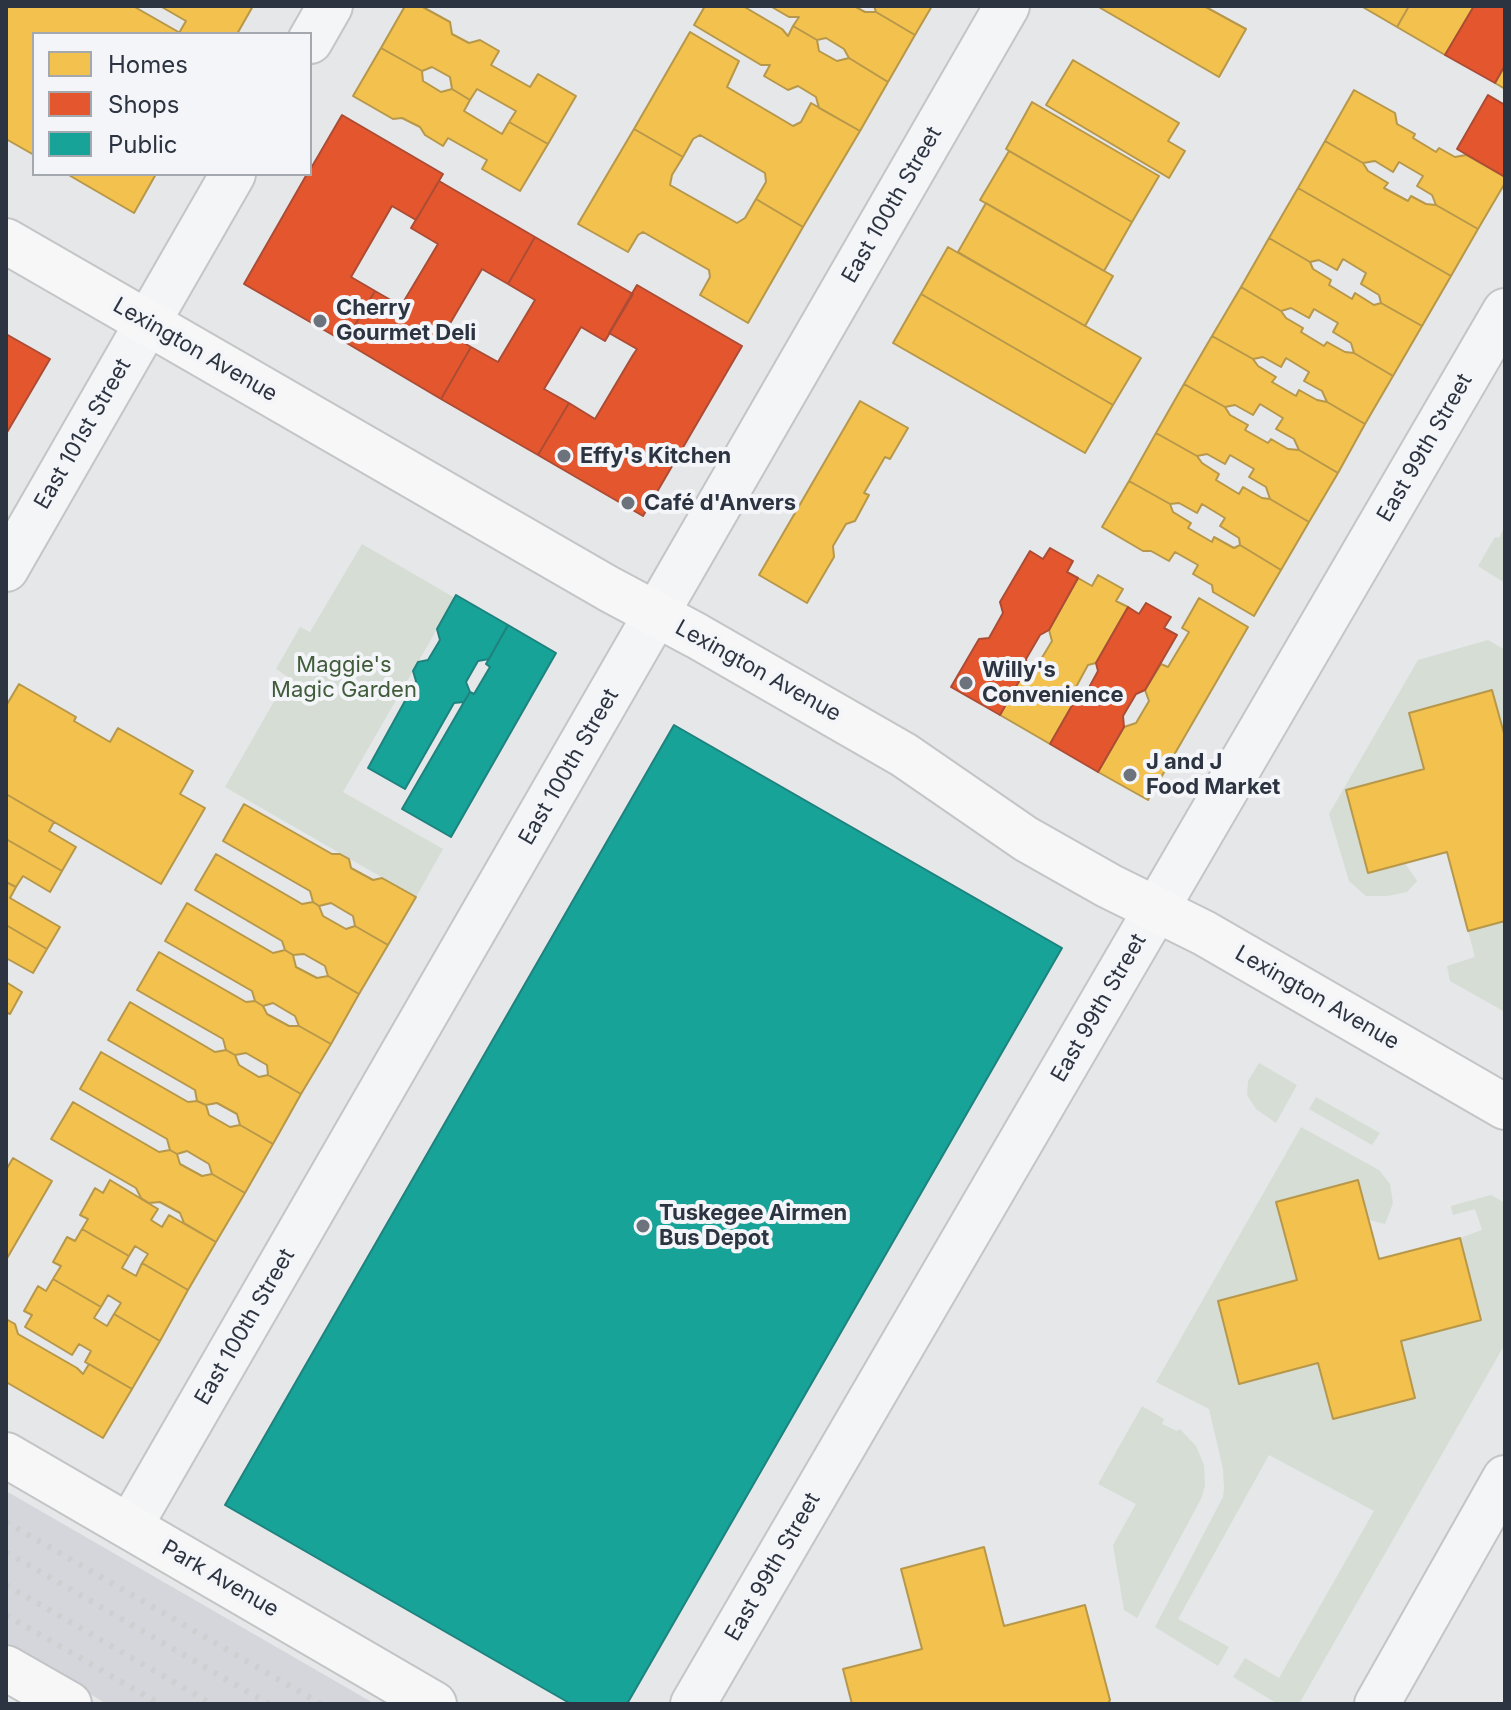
<!DOCTYPE html>
<meta charset="utf-8">
<style>
body{margin:0}
#map{position:relative;width:1511px;height:1710px;overflow:hidden;background:#e5e7e9;font-family:Inter,sans-serif}
canvas{display:block}
.frame{position:absolute;inset:0;border:8px solid #2d3441;pointer-events:none}
.legend{position:absolute;left:32px;top:32px;width:280px;height:144px;box-sizing:border-box;background:#f3f5f8;border:2px solid #a4a8af;margin:0;padding:10px 14px;list-style:none;font-size:24px;color:#2d3441}
.legend li{display:flex;align-items:center;gap:16px;height:40px}
.legend b{width:40px;border:2px solid #a4a8af}
</style>
<div id="map">
<canvas width="1511" height="1710"></canvas>
<div class="frame"></div>
<ul class="legend">
<li><b style="height:22px;background:#f2c14e"></b>Homes</li>
<li><b style="height:22px;background:#e4572e"></b>Shops</li>
<li><b style="height:22px;background:#17a398"></b>Public</li>
</ul>
</div>
<script>
const ctx = document.querySelector('canvas').getContext('2d');
ctx.lineJoin = 'round';
function paint(path, color) { ctx.fillStyle = color; ctx.fill(path, 'evenodd'); }
const poly = rows => new Path2D(rows.map(r => 'M' + r).join(''));
function stroke(path, color, width, dash) { ctx.strokeStyle = color; ctx.lineWidth = width; ctx.lineCap = dash ? 'butt' : 'round'; ctx.setLineDash(dash || []); ctx.stroke(path); }
function drawText(font, color, halo, rows, align = 'center') {
  ctx.font = font + ' Inter,sans-serif'; ctx.lineWidth = 8; ctx.setLineDash([]); ctx.textBaseline = 'middle'; ctx.strokeStyle = halo; ctx.fillStyle = color; for (const [text, x, y, turn = 0] of rows) {
    ctx.save(); ctx.translate(x, y); ctx.rotate((+turn || 0) * Math.PI / 180); ctx.textAlign = isNaN(turn) ? turn : align; if (halo) ctx.strokeText(text, 0, 0); ctx.fillText(text, 0, 0); ctx.restore();
  }
}
const built = poly([
 [6,1491,375,1704,107,1704,6,1645]
]);
const green = poly([
 [1505,526,1505,583,1478,566,1495,537,1499,538],
 [362,544,455,598,343,792,443,849,416,897,225,787,288,677,276,669,300,627,310,632],
 [1488,640,1505,650,1505,737,1409,714,1424,769,1368,873,1405,863,1417,881,1407,892,1387,896,1366,896,1349,881,1329,814,1418,660],
 [1505,921,1505,1012,1450,981,1447,966,1475,957,1468,931],
 [1259,1063,1297,1085,1276,1123,1256,1109,1247,1095,1248,1081],
 [1316,1097,1380,1133,1372,1145,1309,1109],
 [1301,1127,1379,1170,1390,1184,1393,1203,1385,1224,1369,1220,1358,1180,1276,1202,1297,1280,1218,1302,1239,1383,1318,1363,1334,1419,1415,1398,1401,1341,1481,1320,1460,1238,1482,1230,1475,1209,1453,1215,1451,1206,1491,1195,1505,1203,1505,1344,1299,1704,1278,1704,1233,1677,1245,1658,1279,1678,1374,1511,1269,1455,1178,1619,1229,1647,1218,1666,1155,1627,1223,1497,1224,1488,1223,1469,1209,1409,1156,1382],
 [1142,1406,1164,1419,1162,1424,1177,1431,1180,1429,1196,1446,1204,1465,1205,1486,1201,1499,1137,1618,1124,1610,1113,1545,1136,1504,1098,1484]
]);
const homes = poly([
 [6,6,133,6,182,34,34,34,34,155,6,139,6,6],
 [160,6,253,6,237,34,182,34,179,33,186,21,160,6],
 [405,6,421,6,450,22,452,34,469,43,480,40,499,51,491,65,530,87,538,74,576,96,548,144,509,122,516,111,477,89,470,100,452,89,450,77,432,67,422,71,381,48,405,6],
 [705,6,743,6,782,29,788,36,793,26,817,40,819,51,837,61,849,58,888,82,860,131,819,108,816,97,798,86,788,90,764,76,770,65,761,65,694,25,705,6],
 [770,6,854,6,865,12,876,12,915,35,888,82,849,58,844,49,826,38,817,40,793,26,799,17,789,17,770,6],
 [874,6,932,6,915,35,876,12,874,6],
 [1097,6,1204,6,1246,29,1219,77,1097,6],
 [1361,6,1409,6,1397,27,1361,6],
 [1409,6,1474,6,1445,55,1397,27,1409,6],
 [690,32,739,61,727,87,793,126,801,122,811,103,860,131,803,227,756,199,766,182,765,173,700,135,693,139,683,157,634,129,690,32],
 [381,48,422,71,423,81,441,92,452,89,470,100,464,111,502,134,509,122,548,144,520,191,482,169,487,160,448,138,443,146,425,135,420,127,402,118,393,119,353,96,381,48],
 [1073,60,1179,123,1168,141,1185,151,1169,178,1046,105,1073,60],
 [1505,65,1505,89,1495,83,1505,65],
 [1354,90,1395,113,1397,124,1415,134,1413,138,1436,152,1439,148,1455,157,1466,155,1505,177,1505,183,1478,229,1436,205,1432,195,1417,186,1423,176,1399,162,1393,172,1375,161,1363,163,1325,141,1354,90],
 [1032,102,1159,176,1132,222,1006,149,1032,102],
 [634,129,683,157,672,175,670,185,737,223,745,218,756,199,803,227,748,323,700,295,710,277,709,270,643,232,638,235,628,252,578,224,634,129],
 [1325,141,1363,163,1368,171,1388,183,1384,188,1408,201,1411,196,1426,204,1436,205,1478,229,1451,276,1298,188,1325,141],
 [1009,151,1132,222,1104,271,980,200,1009,151],
 [67,174,156,174,134,213,67,174],
 [1298,188,1451,276,1422,326,1381,303,1379,295,1361,284,1366,273,1343,259,1337,270,1319,260,1310,262,1269,238,1298,188],
 [986,203,1113,276,1085,326,958,252,986,203],
 [1269,238,1310,262,1313,269,1331,280,1329,285,1352,299,1355,293,1374,305,1381,303,1422,326,1393,376,1354,353,1351,343,1333,332,1338,323,1314,309,1309,318,1291,308,1281,311,1241,287,1269,238],
 [948,247,1141,358,1113,405,921,294,948,247],
 [1241,287,1281,311,1286,318,1303,328,1301,332,1324,346,1327,342,1345,352,1354,353,1393,376,1365,424,1327,402,1322,391,1304,381,1309,372,1286,358,1281,367,1263,357,1253,359,1212,336,1241,287],
 [921,294,1113,405,1085,453,893,343,921,294],
 [1212,336,1253,359,1258,366,1276,377,1272,382,1296,396,1299,390,1317,400,1327,402,1365,424,1338,473,1299,450,1294,439,1276,429,1283,418,1260,404,1253,415,1235,405,1225,407,1184,384,1212,336],
 [1184,384,1225,407,1230,415,1248,425,1245,430,1268,443,1271,439,1288,449,1299,450,1338,473,1309,522,1270,499,1266,487,1249,477,1254,469,1230,455,1225,464,1207,454,1197,456,1156,433,1184,384],
 [860,401,908,428,890,459,885,457,864,493,869,495,855,521,846,524,833,546,834,557,807,603,759,575,860,401],
 [1156,433,1197,456,1202,463,1219,474,1216,480,1239,494,1243,487,1262,498,1270,499,1309,522,1281,570,1240,545,1239,538,1220,526,1225,518,1202,504,1197,513,1179,503,1170,504,1129,481,1156,433],
 [1129,481,1170,504,1173,512,1191,523,1188,528,1212,542,1214,537,1234,548,1240,545,1281,570,1254,616,1213,592,1212,585,1193,574,1198,565,1175,552,1169,561,1151,551,1143,551,1102,527,1129,481],
 [1098,575,1123,589,1116,601,1128,607,1096,663,1088,665,1076,687,1078,695,1050,744,1000,715,1027,667,1037,666,1052,641,1049,630,1078,578,1092,586,1098,575],
 [1199,598,1248,627,1148,800,1098,772,1124,727,1136,723,1149,701,1145,690,1161,664,1168,667,1189,632,1182,628,1199,598],
 [19,684,76,717,74,721,110,742,118,728,193,771,180,794,205,808,161,884,6,794,6,706,19,684],
 [1492,690,1505,737,1505,921,1468,931,1447,852,1368,873,1346,790,1424,769,1409,713,1492,690],
 [6,794,54,822,49,831,76,847,62,871,6,839,6,794],
 [244,804,332,854,340,854,349,859,351,868,373,880,382,878,416,897,388,945,355,926,353,916,331,903,319,906,313,902,310,891,223,841,244,804],
 [6,839,62,871,50,892,23,876,16,887,6,882,6,839],
 [216,854,302,904,313,902,319,906,323,916,346,929,355,926,388,945,359,994,328,976,325,966,304,954,293,955,285,950,282,941,195,890,216,854],
 [6,882,16,887,10,898,60,927,47,949,6,925,6,882],
 [187,903,273,953,285,950,293,955,296,967,317,978,328,976,359,994,331,1044,299,1026,295,1016,273,1003,263,1006,255,1001,252,991,165,941,187,903],
 [6,925,47,949,33,973,6,958,6,925],
 [159,952,246,1002,255,1001,263,1006,267,1014,289,1026,299,1026,331,1044,301,1094,268,1075,267,1065,246,1053,235,1055,226,1050,223,1039,137,990,159,952],
 [6,982,22,992,10,1014,6,1012,6,982],
 [130,1002,215,1052,226,1050,235,1055,239,1065,259,1077,268,1075,301,1094,273,1144,240,1125,237,1114,217,1103,206,1105,197,1101,195,1090,108,1040,130,1002],
 [101,1052,188,1102,197,1101,206,1105,209,1115,230,1127,240,1125,273,1144,245,1193,212,1174,209,1164,187,1151,177,1154,170,1150,167,1139,80,1089,101,1052],
 [73,1102,159,1152,170,1150,177,1154,180,1164,202,1176,212,1174,245,1193,216,1242,184,1223,180,1213,160,1202,149,1203,141,1198,136,1188,51,1139,73,1102],
 [13,1158,52,1181,6,1260,6,1170,13,1158],
 [110,1180,158,1209,151,1220,162,1227,169,1215,216,1242,188,1290,142,1263,148,1254,135,1246,129,1256,82,1229,88,1219,80,1215,95,1188,103,1193,110,1180],
 [1358,1180,1379,1259,1460,1238,1481,1320,1401,1341,1415,1398,1333,1419,1318,1363,1239,1384,1218,1301,1297,1280,1276,1202,1358,1180],
 [82,1229,129,1256,122,1268,136,1276,142,1263,188,1290,160,1341,114,1314,121,1303,108,1295,101,1307,53,1279,61,1266,53,1262,67,1237,75,1241,82,1229],
 [53,1279,101,1307,94,1318,107,1326,114,1314,160,1341,132,1389,85,1362,91,1351,79,1344,72,1355,25,1327,32,1315,24,1311,38,1286,46,1291,53,1279],
 [6,1319,15,1324,18,1334,77,1368,83,1374,89,1364,132,1389,103,1438,6,1382,6,1319],
 [984,1547,1004,1626,1085,1605,1110,1700,1108,1704,852,1704,843,1669,922,1649,901,1569,984,1547]
]);
const shops = poly([
 [1474,6,1505,6,1505,65,1495,83,1445,55,1474,6],
 [1488,95,1505,105,1505,177,1457,149,1488,95],
 [342,115,443,174,416,220,392,206,351,277,375,291,345,342,244,284,307,174,310,174,310,170,342,115],
 [439,181,535,237,508,284,482,269,445,332,471,347,441,399,345,342,375,291,401,306,438,244,411,228,439,181],
 [535,237,633,294,605,341,581,327,544,389,569,403,538,455,441,399,471,347,498,362,535,300,508,284,535,237],
 [637,285,742,346,643,516,538,455,569,403,595,419,633,355,637,349,609,333,637,285],
 [6,334,50,359,6,434,6,334],
 [1050,548,1073,561,1067,572,1078,578,1049,630,1040,635,1026,659,1027,667,1000,715,951,687,979,639,989,638,1003,613,1000,602,1030,551,1043,559,1050,548],
 [1146,603,1171,617,1164,628,1177,635,1145,690,1136,694,1123,716,1124,727,1098,772,1050,744,1078,695,1086,693,1098,671,1096,663,1128,607,1139,614,1146,603]
]);
const public = poly([
 [456,595,508,625,489,659,478,661,466,682,470,692,464,702,454,703,405,789,368,768,416,681,413,671,418,662,428,660,440,640,437,629,456,595],
 [508,625,556,653,451,837,402,809,464,702,470,692,474,694,490,667,486,664,508,625],
 [674,725,1062,948,627,1704,571,1704,225,1505,674,725]
]);
const minor = poly([
 [310,41,330,6],
 [6,569,233,174],
 [130,1526,1007,6],
 [693,1704,1505,311],
 [1377,1704,1505,1478]
]);
const secondary = poly([
 [6,241,609,589,697,636,904,755,1026,839,1109,886,1204,933,1505,1107]
]);
const primary = poly([
 [6,1455,434,1704],
 [6,1668,69,1704]
]);
const rail = poly([
 [6,1522,321,1704],
 [6,1552,269,1704],
 [6,1585,212,1704],
 [6,1615,160,1704]
]);
const markers = [
 [320,321,8,"#6d737c"],
 [564,456,8,"#6d737c"],
 [628,503,8,"#6d737c"],
 [966,683,8,"#6d737c"],
 [1130,775,8,"#6d737c"],
 [643,1226,8,"#6d737c"]
];
const streetNames = [
 ["East 100th Street",892,205,-60],
 ["Lexington Avenue",195,350,30],
 ["East 101st Street",83,434,-60],
 ["East 99th Street",1425,448,-60],
 ["Lexington Avenue",758,671,29],
 ["East 100th Street",569,767,-60],
 ["Lexington Avenue",1317,998,30],
 ["East 99th Street",1099,1008,-60],
 ["East 100th Street",245,1327,-60],
 ["East 99th Street",773,1567,-60],
 ["Park Avenue",220,1579,30]
];
const poiNames = [
 ["Cherry",336,308],
 ["Gourmet Deli",336,333],
 ["Effy's Kitchen",580,456],
 ["Café d'Anvers",644,503],
 ["Willy's",982,670],
 ["Convenience",982,695],
 ["J and J",1146,762],
 ["Food Market",1146,787],
 ["Tuskegee Airmen",659,1213],
 ["Bus Depot",659,1238]
];
const parkNames = [
 ["Maggie's",344,665],
 ["Magic Garden",344,690]
];
paint(built, '#d4d6dc');
paint(green, '#d6ddd5');
paint(homes, '#f2c14e');
stroke(homes, '#b7974a', 2);
paint(shops, '#e4572e');
stroke(shops, '#ad4c34', 2);
paint(public, '#17a398');
stroke(public, '#1e827e', 2);
stroke(minor, '#c3c5c7', 48);
stroke(secondary, '#c3c5c7', 48);
stroke(primary, '#c2c4c6', 48);
stroke(minor, '#f4f5f6', 44);
stroke(secondary, '#f7f7f8', 44);
stroke(primary, '#f7f7f8', 44);
stroke(rail, '#cdcfd1', 6, [4, 8]);
for (const [x, y, r, color] of markers) { const dot = new Path2D(); dot.arc(x, y, r, 0, 2 * Math.PI); ctx.fillStyle = color; ctx.fill(dot); stroke(dot, '#f3f5f8', 3); }
drawText('22px', '#2d3441', '#f3f5f8', streetNames);
drawText('bold 22px', '#2d3441', '#f3f5f8', poiNames, 'left');
drawText('22px', '#415c3b', '#f3f5f8', parkNames);
</script>
